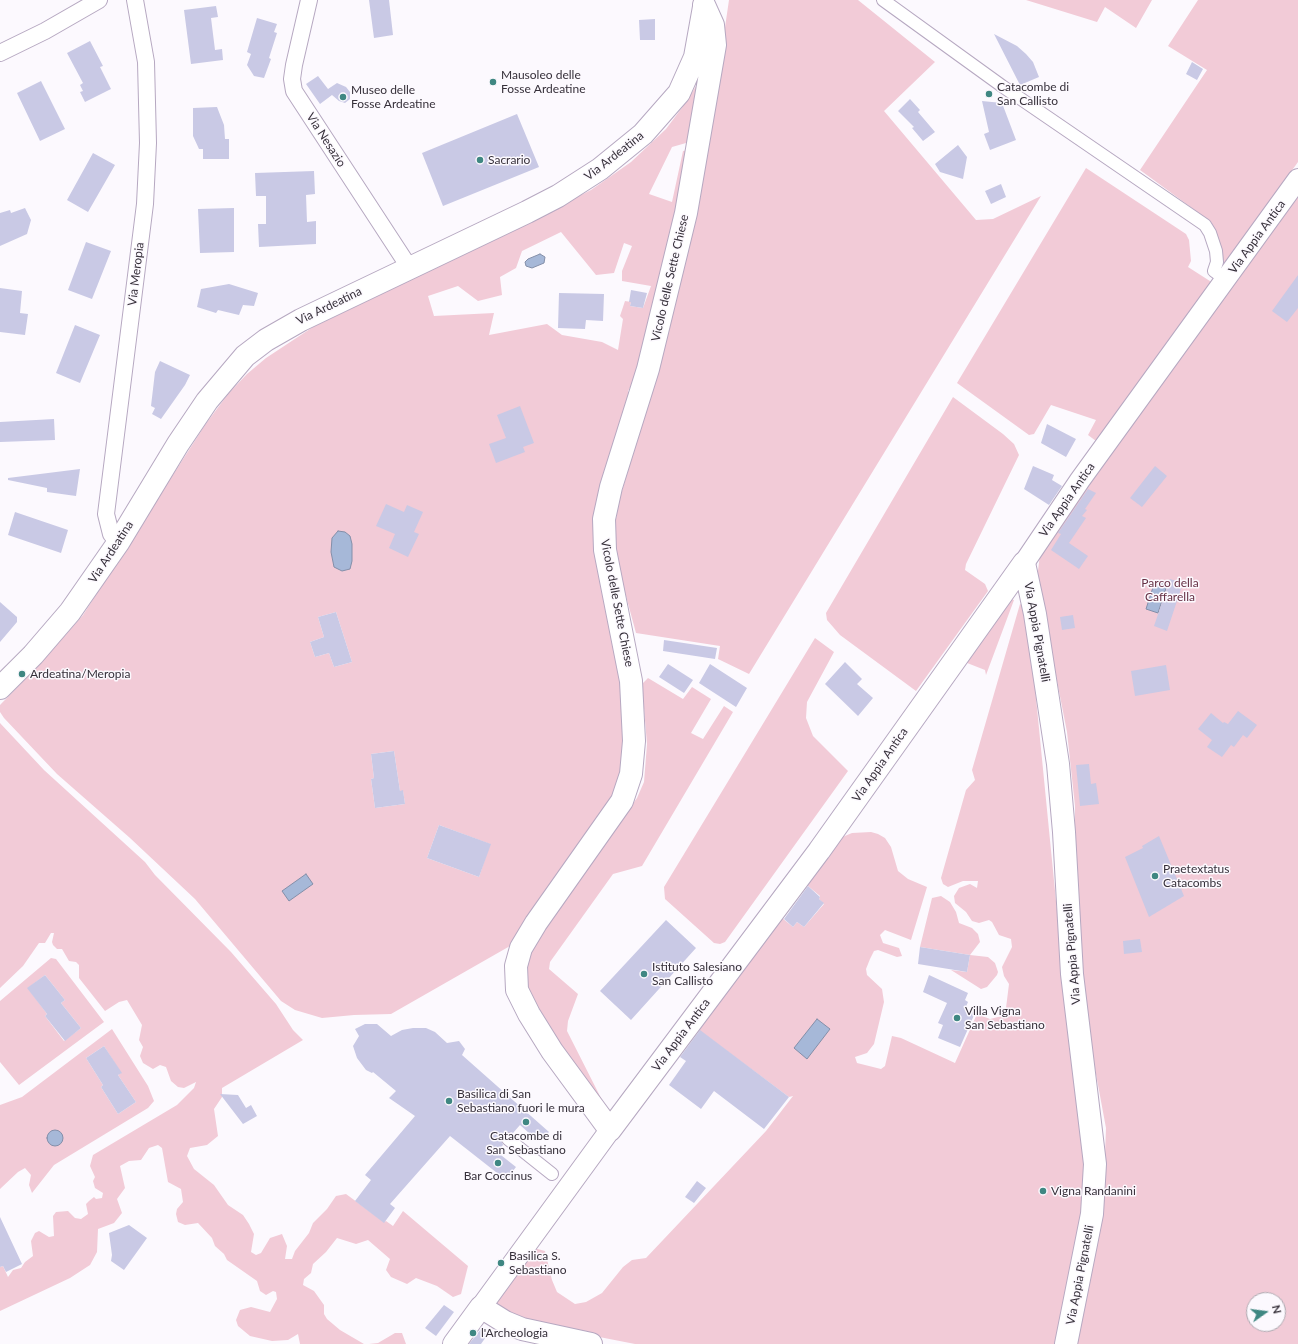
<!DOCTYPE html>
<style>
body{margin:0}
#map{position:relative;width:1298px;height:1344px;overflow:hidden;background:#fcf9fe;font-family:Lato,sans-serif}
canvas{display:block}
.north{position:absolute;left:1246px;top:1292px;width:40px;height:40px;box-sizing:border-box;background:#fcf9fe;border:1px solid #ada9b0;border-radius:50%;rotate:76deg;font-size:11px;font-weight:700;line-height:16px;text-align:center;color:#36303a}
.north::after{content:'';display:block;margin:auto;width:14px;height:18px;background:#3f8782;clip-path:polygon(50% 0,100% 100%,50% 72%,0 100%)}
</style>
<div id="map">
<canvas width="1298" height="1344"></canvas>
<div class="north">N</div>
</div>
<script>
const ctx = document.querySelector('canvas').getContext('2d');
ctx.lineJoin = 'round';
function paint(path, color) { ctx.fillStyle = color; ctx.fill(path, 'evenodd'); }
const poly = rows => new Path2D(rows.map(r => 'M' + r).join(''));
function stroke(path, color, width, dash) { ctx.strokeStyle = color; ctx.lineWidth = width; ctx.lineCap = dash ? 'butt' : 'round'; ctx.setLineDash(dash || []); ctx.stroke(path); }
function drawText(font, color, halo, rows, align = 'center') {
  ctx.font = font + ' Lato,sans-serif'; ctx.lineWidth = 3; ctx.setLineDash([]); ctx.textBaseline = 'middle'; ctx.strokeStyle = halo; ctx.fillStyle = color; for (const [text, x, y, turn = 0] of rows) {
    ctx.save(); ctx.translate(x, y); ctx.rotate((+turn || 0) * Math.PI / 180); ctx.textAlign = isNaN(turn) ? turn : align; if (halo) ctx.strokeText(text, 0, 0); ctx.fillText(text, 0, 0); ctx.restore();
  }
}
const green = poly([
 [729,0,858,0,935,62,884,111,976,220,993,219,1041,196,749,674,718,659,720,646,636,633,620,574,615,549,615,525,619,501,652,391,699,205],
 [1026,0,1152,0,1136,28,1105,7,1097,22],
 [1198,0,1298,0,1298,162,1224,265,1216,231,1211,222,1140,170,1207,70,1168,46],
 [702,76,693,141,672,147,649,194,672,202,683,151,693,149,640,378,632,384,628,391,633,402,602,499,624,659,627,774,517,942,391,1014,354,1015,322,1018,295,1010,281,1001,195,899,130,838,57,774,4,718,0,712,0,705,41,663,83,615,205,425,228,394,247,374,266,358,313,327,454,259,591,190,631,162,666,129,687,101],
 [561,232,596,275,614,273,624,243,632,246,622,271,622,281,651,286,643,308,630,306,631,302,625,301,620,316,623,319,618,350,602,342,562,335,547,324,489,335,494,313,434,316,428,296,458,286,478,301,502,295,500,277,516,268,522,251],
 [336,612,352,662,334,667,329,653,315,657,310,642,324,637,318,617],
 [394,751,400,791,403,791,405,804,375,808,371,779,374,778,371,754],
 [439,825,490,844,479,877,427,858],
 [1086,168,1186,234,1189,240,1191,261,1188,267,1213,283,1096,441,1088,435,1096,420,1051,405,1034,434,1029,435,957,383],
 [1298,192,1298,1344,1075,1344,1104,1181,1106,1128,1085,1015,1075,865,1075,806,1067,732,1037,579,1040,554,1113,445],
 [1254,1300,1278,1300,1278,1324,1254,1324],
 [953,397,1003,434,1014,444,1019,455,966,564,965,570,985,584,988,591,916,691,840,635,827,620,826,613],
 [1010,599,1014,600,986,675,985,670,962,661],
 [1020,604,1026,606,1035,688,1056,901,1089,1188,1056,1344,635,1344,528,1323,498,1305,493,1294,530,1247,545,1251,552,1280,557,1292,575,1304,586,1302,602,1293,623,1267,632,1260,646,1258,766,1131,793,1096,789,1097,696,1028,776,913,793,927,797,922,804,927,824,904,819,899,820,896,802,881,840,838,852,833,871,832,878,834,885,838,891,847,898,871,908,879,927,887,911,940,885,930,880,935,883,943,899,948,902,956,897,957,878,950,874,951,870,959,866,969,867,975,882,989,884,1002,874,1044,867,1053,855,1057,857,1063,881,1069,885,1066,892,1036,901,1038,955,1063,977,1014,990,1019,1002,1016,1006,1008,1009,984,1004,976,1002,967,1012,947,1011,939,999,935,992,922,989,920,979,923,972,921,966,912,955,903,954,896,959,888,970,884,977,888,978,881,963,881,948,887,943,884,941,878,966,790,975,780,972,770],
 [815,638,834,652,807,702,806,718,813,736,848,771,725,942,720,944,714,943,665,899,664,887],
 [648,678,683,699,692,687,711,699,691,733,703,739,724,706,733,712,642,866,613,874,550,962,549,969,578,994,568,1021,567,1031,605,1106,553,1040,523,979,534,939,637,798,644,782,647,744,642,684],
 [0,723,44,770,145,862,155,875,231,952,276,1004,293,1030,303,1040,222,1088,222,1097,214,1109,218,1136,207,1145,190,1148,187,1156,194,1169,214,1185,228,1205,243,1215,249,1224,254,1234,251,1252,256,1255,261,1253,270,1238,282,1234,287,1246,285,1259,292,1259,295,1251,309,1233,313,1223,327,1209,336,1196,346,1194,384,1222,386,1221,393,1226,403,1211,468,1266,461,1294,453,1297,437,1286,416,1278,407,1284,391,1277,386,1270,390,1259,368,1240,356,1244,337,1238,326,1252,313,1264,311,1273,304,1279,303,1285,314,1291,324,1305,324,1314,327,1319,340,1330,364,1344,300,1344,298,1334,288,1340,272,1341,250,1336,238,1326,236,1320,240,1310,251,1307,270,1312,277,1299,276,1292,273,1291,266,1295,260,1291,257,1281,227,1260,224,1254,215,1246,212,1238,198,1223,185,1225,178,1222,176,1214,177,1209,183,1202,181,1189,168,1182,162,1148,158,1145,149,1148,141,1160,129,1161,120,1166,125,1188,117,1199,122,1213,114,1223,98,1229,97,1252,90,1265,70,1278,0,1311,0,1267,3,1266,8,1277,13,1270,21,1268,25,1262,33,1256,31,1241,35,1233,39,1231,49,1237,54,1236,53,1216,56,1212,68,1211,75,1218,81,1219,88,1214,86,1204,89,1201,94,1197,96,1199,102,1198,103,1193,95,1188,93,1181,95,1177,90,1166,93,1155,177,1105,194,1088,196,1082,184,1088,178,1087,171,1081,166,1067,160,1065,153,1069,143,1063,140,1056,143,1047,139,1040,142,1025,127,1000,119,1002,105,1011,79,978,79,965,76,962,69,961,62,949,57,949,53,945,52,942,54,933,51,933,45,943,39,943,23,966,0,988],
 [941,896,950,902,956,912,959,923,972,928,978,934,980,942,970,955,988,957,995,963,998,972,997,975,987,987,981,989,951,970,967,972,970,955,920,947,932,898],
 [51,958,56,959,104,1022,19,1085,0,1062,0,1001],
 [45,975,65,1000,61,1003,81,1028,64,1041,45,1016,47,1014,28,988],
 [112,1029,148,1086,154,1101,148,1108,54,1165,32,1193,29,1185,31,1175,25,1168,18,1172,0,1189,0,1105,22,1097],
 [104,1046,121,1073,118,1075,136,1102,118,1114,101,1087,103,1085,86,1058],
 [395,1333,402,1333,406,1344,369,1344,378,1343]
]);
const water = poly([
 [540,254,545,257,544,263,532,268,526,266,525,262,528,259,540,254],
 [338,531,345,532,350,536,352,544,352,561,350,569,342,571,334,567,331,552,332,538,338,531],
 [1155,581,1167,585,1158,613,1146,609,1155,581],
 [306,874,313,884,289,901,282,891,306,874],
 [817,1019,830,1029,807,1059,794,1048,817,1019],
 '47 1138a8 8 0 1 1 16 0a8 8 0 1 1-16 0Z'
]);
const building = poly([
 [369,0,389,0,393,35,374,38],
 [216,6,218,17,211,18,215,50,222,49,223,60,191,64,184,10],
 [257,18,277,24,274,32,277,33,269,58,271,59,264,78,254,76,247,65,251,54,247,52],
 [655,19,655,40,640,40,639,20],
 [994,34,1017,46,1026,54,1033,62,1039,77,1020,85],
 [90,41,103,66,100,67,111,89,85,102,80,92,83,91,80,85,83,83,67,53],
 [1192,62,1203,69,1197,80,1186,74],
 [318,76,328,89,337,83,346,87,350,92,350,99,345,103,339,101,332,95,320,104,306,84],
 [41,81,65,129,40,141,17,93],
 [910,99,920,110,918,112,935,132,923,141,912,128,914,127,898,111],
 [982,101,1002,103,1016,140,990,150,984,134,989,132],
 [217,107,224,125,225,139,229,139,229,159,203,159,203,149,199,149,193,136,193,108],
 [517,114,539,167,443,206,422,153],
 [958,145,967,157,963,179,940,172,935,164],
 [93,153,115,165,88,212,67,200],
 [314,171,315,194,306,195,307,222,316,221,316,244,259,247,258,224,266,224,266,196,256,196,255,173],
 [1001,184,1006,197,991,204,985,191],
 [25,208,31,220,27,234,0,246,0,213,10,210,11,213],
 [234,208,234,252,200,253,198,209],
 [86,242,111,251,92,299,68,290],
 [1298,275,1298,308,1287,322,1272,311],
 [229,284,258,293,254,306,243,305,239,315,218,310,216,313,197,307,201,289],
 [0,288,22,291,20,313,28,314,25,335,0,332],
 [631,290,647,293,643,308,630,306,631,302,629,302],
 [559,293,604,294,603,321,586,320,585,329,558,328],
 [75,325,100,335,80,383,56,373],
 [160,361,190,375,185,385,161,419,152,414,155,408,151,406,155,372],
 [520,406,534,443,523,447,525,452,496,463,489,444,506,438,497,415],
 [54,419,55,440,0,442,0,422],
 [1047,424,1076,439,1066,457,1041,443],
 [1033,466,1054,475,1052,480,1062,486,1049,505,1024,489],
 [1155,466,1167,476,1142,507,1130,498],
 [80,469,76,496,47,492,47,488,8,480,8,478],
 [1088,489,1096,493,1085,509,1087,510,1082,516,1086,518,1069,543,1088,556,1079,569,1051,550,1061,534,1058,533],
 [386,504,404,512,407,505,423,512,414,532,419,534,408,557,389,548,395,534,376,526],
 [15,512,68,530,61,553,8,535],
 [1170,579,1183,583,1167,631,1154,626],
 [0,602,17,617,17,622,0,642],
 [336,612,352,662,334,667,329,653,315,657,310,642,324,637,318,617],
 [1073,615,1075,628,1062,630,1060,617],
 [664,640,717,648,715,659,663,651],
 [845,662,862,679,857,684,873,698,858,716,825,684],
 [668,664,693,680,684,693,659,677],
 [710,664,747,688,736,707,699,683],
 [1166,665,1170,690,1135,696,1131,671],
 [1238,711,1257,725,1247,738,1243,735,1234,747,1231,745,1222,757,1207,747,1212,740,1198,729,1211,713,1223,723,1224,722,1228,724],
 [394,751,400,791,403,790,405,804,375,808,371,779,374,778,371,754],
 [1089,764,1091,784,1096,783,1099,804,1080,806,1076,765],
 [439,825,491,844,479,877,427,858],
 [1159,836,1184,896,1149,917,1125,857,1143,848,1142,846],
 [808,886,820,897,819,899,824,903,804,927,797,922,793,927,784,919],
 [666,920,696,948,631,1020,600,991],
 [1140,939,1142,952,1124,954,1123,941],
 [920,947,970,955,967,972,918,964],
 [45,975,65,1000,61,1003,81,1028,65,1041,45,1016,47,1014,27,988],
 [929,975,968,993,965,1000,968,1002,965,1009,975,1013,960,1047,938,1038,943,1025,938,1023,947,1003,923,992],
 [365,1024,377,1024,391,1036,402,1030,413,1028,426,1028,435,1032,447,1043,459,1041,465,1049,462,1055,549,1132,538,1141,520,1125,513,1133,509,1132,502,1134,501,1138,503,1145,497,1152,516,1167,506,1180,450,1136,390,1204,395,1208,384,1223,355,1201,371,1180,365,1175,415,1116,389,1098,396,1091,373,1072,372,1073,366,1070,357,1058,353,1046,359,1036,355,1029],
 [700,1030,789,1097,764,1129,714,1091,701,1109,669,1085,686,1061,680,1057],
 [104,1046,122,1073,118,1075,136,1102,118,1114,101,1087,103,1085,86,1058],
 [220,1094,238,1095,246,1108,251,1105,257,1116,243,1124],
 [697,1181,706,1188,694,1203,685,1197],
 [0,1217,22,1264,6,1272,3,1266,0,1267],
 [129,1225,147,1238,124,1270,111,1261,112,1255,109,1233],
 [444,1305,454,1312,436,1336,425,1328],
 [481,1329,488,1334,481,1344,469,1344]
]);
const pedestrian = poly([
 [883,0,1002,86,1205,225,1210,233,1216,251,1217,262,1214,271,1226,280],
 [508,1139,552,1174]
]);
const minor = poly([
 [309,0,294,65,292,79,294,91,409,267],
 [0,53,45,31,99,0],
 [118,543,111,534,106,514,145,204,148,143,146,62,135,0]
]);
const tertiary = poly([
 [1024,563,1080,480,1298,179],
 [481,1307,610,1130]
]);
const secondary = poly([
 [704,5,713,25,715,45,686,213,648,369,611,487,604,519,605,550,631,681,634,741,631,774,622,801,536,923,521,948,516,966,517,990,529,1014,552,1051,610,1130,819,851,1024,563],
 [1024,563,1035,614,1058,764,1064,832,1072,974,1095,1164,1092,1214,1066,1344],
 [0,688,33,655,70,612,118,543,178,444,207,401,245,356,266,340,301,320,527,212,558,196,600,169,643,134,679,93,695,57,704,7],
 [454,1344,481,1307,505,1322,522,1329,591,1344]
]);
const markers = [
 [493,82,4,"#3f8782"],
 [989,94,4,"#3f8782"],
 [343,97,4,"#3f8782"],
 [480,160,4,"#3f8782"],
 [22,674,4,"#3f8782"],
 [1155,876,4,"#3f8782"],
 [644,974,4,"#3f8782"],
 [957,1018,4,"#3f8782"],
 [449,1101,4,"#3f8782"],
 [526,1122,4,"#3f8782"],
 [498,1163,4,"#3f8782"],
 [1043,1191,4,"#3f8782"],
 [501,1263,4,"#3f8782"],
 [473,1333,4,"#3f8782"]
];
const poiNames = [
 ["Mausoleo delle",501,75],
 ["Fosse Ardeatine",501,89],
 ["Catacombe di",997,87],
 ["San Callisto",997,101],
 ["Museo delle",351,90],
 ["Fosse Ardeatine",351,104],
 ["Sacrario",488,160],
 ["Ardeatina/Meropia",30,674],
 ["Praetextatus",1163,869],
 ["Catacombs",1163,883],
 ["Istituto Salesiano",652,967],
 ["San Callisto",652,981],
 ["Villa Vigna",965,1011],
 ["San Sebastiano",965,1025],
 ["Basilica di San",457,1094],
 ["Sebastiano fuori le mura",457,1108],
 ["Catacombe di",526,1136,"center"],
 ["San Sebastiano",526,1150,"center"],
 ["Bar Coccinus",498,1176,"center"],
 ["Vigna Randanini",1051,1191],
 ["Basilica S.",509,1256],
 ["Sebastiano",509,1270],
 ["l'Archeologia",481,1333]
];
const streetNames = [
 ["Via Nesazio",326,140,57],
 ["Via Ardeatina",614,156,-38],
 ["Via Appia Antica",1257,237,-54],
 ["Via Meropia",136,274,-83],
 ["Vicolo delle Sette Chiese",670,278,-77],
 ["Via Ardeatina",329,306,-26],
 ["Via Appia Antica",1067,500,-55],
 ["Via Ardeatina",111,552,-57],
 ["Vicolo delle Sette Chiese",617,603,79],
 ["Via Appia Pignatelli",1037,632,80],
 ["Via Appia Antica",880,765,-55],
 ["Via Appia Pignatelli",1072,954,-95],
 ["Via Appia Antica",681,1035,-53],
 ["Via Appia Pignatelli",1080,1275,-79]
];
const parkNames = [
 ["Parco della",1170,583],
 ["Caffarella",1170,597]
];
paint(green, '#f2cbd7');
paint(water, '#a6b8d8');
stroke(water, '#848fa9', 1);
paint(building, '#c9c9e5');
stroke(pedestrian, '#b6a8c1', 14);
stroke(minor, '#b6a8c1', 18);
stroke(tertiary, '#b6a8c1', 22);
stroke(secondary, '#b6a8c1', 24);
stroke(pedestrian, '#fff', 12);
stroke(minor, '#fff', 16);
stroke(tertiary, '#fff', 20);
stroke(secondary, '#fff', 22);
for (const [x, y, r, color] of markers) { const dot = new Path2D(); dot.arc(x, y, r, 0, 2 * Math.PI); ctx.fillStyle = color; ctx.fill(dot); stroke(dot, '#fcf9fe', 1.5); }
drawText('12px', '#36303a', '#fcf9fe', poiNames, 'left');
drawText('12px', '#36303a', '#fcf9fe', streetNames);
drawText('12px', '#663145', '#fcf9fe', parkNames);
</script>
